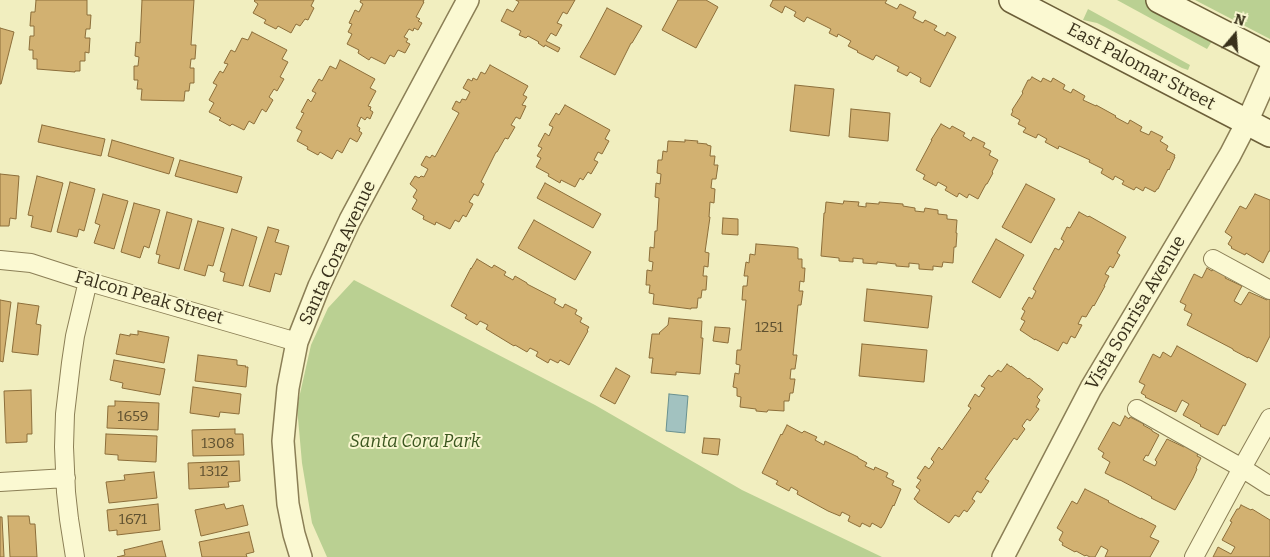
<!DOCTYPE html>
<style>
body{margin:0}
#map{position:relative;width:1270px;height:557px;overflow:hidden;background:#f1eebf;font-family:Bitter,serif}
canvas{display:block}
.north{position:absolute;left:1210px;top:10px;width:50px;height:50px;-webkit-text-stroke:4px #f8f6cf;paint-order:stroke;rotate:18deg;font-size:14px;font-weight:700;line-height:20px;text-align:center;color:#39311b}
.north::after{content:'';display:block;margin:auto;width:18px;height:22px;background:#39311b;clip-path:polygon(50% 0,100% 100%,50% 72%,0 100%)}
</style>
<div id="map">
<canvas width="1270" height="557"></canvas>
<div class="north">N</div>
</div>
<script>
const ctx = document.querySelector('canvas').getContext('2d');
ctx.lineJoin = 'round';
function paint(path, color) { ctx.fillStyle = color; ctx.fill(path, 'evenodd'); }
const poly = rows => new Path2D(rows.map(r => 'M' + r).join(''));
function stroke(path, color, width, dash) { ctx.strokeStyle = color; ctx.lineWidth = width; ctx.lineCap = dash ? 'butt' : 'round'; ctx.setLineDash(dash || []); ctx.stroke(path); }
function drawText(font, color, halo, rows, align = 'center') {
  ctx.font = font + ' Bitter,serif'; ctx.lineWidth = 4; ctx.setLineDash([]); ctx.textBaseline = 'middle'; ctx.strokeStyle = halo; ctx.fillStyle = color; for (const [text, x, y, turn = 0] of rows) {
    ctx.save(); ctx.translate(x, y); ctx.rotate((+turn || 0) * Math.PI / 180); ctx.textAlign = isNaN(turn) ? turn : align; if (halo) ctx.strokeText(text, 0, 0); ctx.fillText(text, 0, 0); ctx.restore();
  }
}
const green = poly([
 [1117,0,1149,0,1214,38,1207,49],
 [1195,0,1270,0,1270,39],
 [1088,9,1190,65,1188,70,1182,68,1105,27,1097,23,1083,20],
 [354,280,595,405,742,490,882,557,327,557,312,523,302,463,297,407,311,345,328,308]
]);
const water = poly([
 [669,394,688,396,685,433,666,431,669,394]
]);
const building = poly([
 [36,0,87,0,87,15,91,15,90,29,86,29,85,38,90,38,89,53,85,52,85,61,80,61,80,71,75,71,75,72,37,69,37,59,33,59,33,50,29,50,30,36,34,36,34,26,30,26,31,12,35,12,36,0],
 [142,0,194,0,191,45,196,45,195,59,191,59,190,68,194,68,194,83,190,83,189,91,185,91,184,101,141,100,142,89,137,89,138,80,134,80,134,66,138,66,139,57,135,56,136,42,140,43,142,0],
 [255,0,314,0,311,6,314,8,308,20,305,19,300,26,296,24,291,33,278,26,276,29,264,23,266,20,253,13,258,4,254,1,255,0],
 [361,0,424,0,423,2,424,2,416,17,420,19,418,21,422,23,418,30,414,28,413,31,409,29,404,37,408,39,406,42,410,44,405,53,398,50,394,57,390,55,385,64,371,57,369,60,358,53,359,50,347,44,352,34,348,32,352,24,349,23,355,10,359,12,363,4,360,2,361,0],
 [516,0,575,0,567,14,563,12,557,23,562,25,556,36,551,33,546,41,560,48,558,52,545,45,544,47,538,43,539,42,528,36,526,38,519,35,521,31,501,21,507,9,513,12,519,2,516,0],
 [678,0,706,0,718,7,696,48,662,30,678,0],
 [773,0,887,0,885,3,897,9,900,4,916,12,913,18,923,23,925,20,937,26,934,30,945,36,947,32,956,37,930,87,920,82,921,78,910,72,907,76,897,71,899,67,876,55,873,60,857,52,858,51,848,46,851,41,838,34,837,37,829,33,831,29,807,17,804,22,794,16,796,12,785,6,782,13,770,6,773,0],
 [607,8,642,26,632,43,631,43,615,75,580,57,590,40,607,8],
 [0,28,14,32,1,84,0,84,0,28],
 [252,32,287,50,282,59,288,62,280,77,284,79,277,91,274,89,269,97,273,100,266,112,262,109,254,124,249,121,244,130,232,124,230,126,219,120,221,118,209,112,214,103,209,100,217,85,213,83,220,71,223,73,228,64,224,63,231,50,235,52,242,38,248,40,252,32],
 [340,60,375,79,370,88,376,91,368,106,371,107,370,110,373,112,370,119,367,117,365,120,361,117,357,126,360,128,359,131,362,133,357,142,350,138,342,153,337,150,332,159,320,152,318,155,307,149,308,147,297,141,302,131,296,128,304,113,301,112,308,99,311,102,316,93,312,91,319,79,322,81,330,66,336,69,340,60],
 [490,65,528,86,523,95,527,97,522,105,526,106,520,119,516,117,511,125,515,127,508,139,505,138,497,152,496,152,481,182,484,184,478,196,474,194,469,202,473,204,466,217,463,215,459,222,455,220,450,229,436,222,435,225,423,219,424,216,412,209,417,200,413,197,417,190,410,184,415,176,419,178,421,176,424,177,428,169,421,165,426,156,430,158,432,155,435,157,459,113,452,109,456,101,460,103,462,99,466,100,470,92,463,88,468,79,472,81,473,78,477,80,481,72,485,74,490,65],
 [1032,77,1041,82,1043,78,1051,82,1053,78,1065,85,1063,89,1071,93,1073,89,1085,96,1083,100,1096,106,1096,105,1116,116,1115,117,1128,124,1130,120,1142,127,1140,131,1149,135,1151,131,1163,137,1160,141,1168,146,1166,150,1175,155,1174,157,1175,157,1169,170,1168,169,1158,189,1157,189,1155,192,1145,187,1143,191,1136,187,1134,190,1122,184,1124,181,1115,176,1113,180,1101,173,1103,169,1089,162,1090,160,1059,146,1058,149,1045,142,1047,139,1038,134,1036,138,1023,132,1026,128,1018,124,1020,120,1011,115,1013,111,1012,110,1023,93,1022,92,1028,80,1030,80,1032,77],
 [795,85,834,89,829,136,790,131,795,85],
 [565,105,610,130,605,139,609,141,602,154,598,152,594,160,598,162,591,174,588,172,583,180,580,178,575,187,561,180,560,183,548,176,549,174,536,167,541,158,537,156,542,148,538,146,545,133,549,136,553,127,549,125,556,113,559,115,565,105],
 [851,109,890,113,888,141,849,137,851,109],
 [941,124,950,129,952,126,965,133,963,136,971,141,973,137,985,143,983,147,991,151,989,155,998,160,992,172,993,173,987,184,986,184,978,199,969,194,967,198,959,193,957,197,945,190,947,187,938,182,936,186,923,179,925,175,916,170,932,140,931,140,941,124],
 [42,125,105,139,101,156,38,142,42,125],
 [112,140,174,158,169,174,108,156,112,140],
 [685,140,698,141,697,143,707,144,707,145,711,146,710,156,715,156,714,165,718,165,716,179,712,179,711,188,715,189,714,203,710,202,709,217,710,217,705,252,709,253,708,267,704,266,703,276,707,276,706,290,702,290,701,298,698,298,697,308,691,308,691,309,653,304,654,294,649,293,650,285,646,285,647,270,652,271,653,262,649,261,650,247,654,248,655,231,657,231,659,198,655,197,656,183,660,184,661,174,657,173,658,160,662,160,663,151,667,152,668,141,685,142,685,140],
 [180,160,242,177,237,193,175,176,180,160],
 [0,174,19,176,16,219,10,218,9,226,0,226,0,174],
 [37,176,63,183,51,232,31,227,33,216,28,215,37,176],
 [70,182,95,189,84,231,79,229,77,237,57,232,70,182],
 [545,183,601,214,593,228,537,198,545,183],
 [1026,184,1055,199,1031,243,1002,227,1026,184],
 [103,194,128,201,114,249,94,243,100,225,95,223,103,194],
 [1255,194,1270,200,1270,251,1269,251,1263,263,1246,253,1245,255,1231,248,1232,247,1228,244,1232,237,1225,232,1240,206,1246,209,1255,194],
 [844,201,859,202,858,206,866,207,866,203,879,204,879,202,903,204,903,206,915,208,915,211,924,212,925,208,938,210,938,214,947,215,947,219,957,220,956,233,957,233,956,247,954,247,953,263,943,262,942,267,933,266,933,270,919,269,919,264,909,263,909,267,896,266,896,264,877,262,877,264,863,263,863,259,853,258,853,262,839,261,839,258,821,256,824,213,825,213,826,202,843,204,844,201],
 [134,203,160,210,149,248,144,246,140,258,121,252,134,203],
 [167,212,192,219,179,269,158,263,160,255,156,254,167,212],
 [1079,212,1088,217,1089,216,1126,237,1117,253,1120,255,1113,268,1110,266,1105,274,1109,276,1104,286,1105,286,1094,306,1093,305,1086,317,1082,316,1078,324,1082,325,1075,338,1071,336,1067,344,1063,342,1058,351,1035,339,1035,340,1020,330,1025,321,1021,319,1025,311,1022,309,1029,297,1032,299,1036,291,1033,289,1055,248,1059,250,1064,241,1061,239,1067,227,1070,228,1079,212],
 [723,218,738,219,738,235,722,234,723,218],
 [534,220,591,252,575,280,518,248,534,220],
 [198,221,224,228,213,266,208,265,205,276,184,270,198,221],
 [268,227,279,230,275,242,289,246,281,275,275,273,270,292,249,286,268,227],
 [232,229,257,237,243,286,223,281,225,273,220,271,232,229],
 [996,239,1024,255,1000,298,972,282,996,239],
 [756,244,794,247,798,248,798,259,802,259,802,268,805,268,804,282,800,281,799,291,803,291,801,305,798,305,793,355,797,355,795,369,791,369,790,379,795,379,793,393,790,393,789,401,784,401,784,411,768,410,767,412,756,411,756,409,740,407,741,397,737,396,737,388,733,387,735,373,739,374,740,365,736,364,737,350,741,350,746,300,742,300,743,286,747,286,748,276,744,276,746,262,749,263,750,254,755,255,756,244],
 [477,259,492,268,494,265,506,272,504,275,513,280,515,276,527,283,527,284,556,299,554,303,563,308,565,304,577,310,575,314,582,318,580,322,589,327,587,330,588,331,569,365,560,360,558,363,550,359,548,363,536,356,538,352,530,348,527,352,515,345,514,346,486,329,488,325,480,321,477,325,465,318,467,315,451,306,471,268,471,269,477,259],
 [1207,268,1212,271,1213,269,1226,276,1225,278,1242,286,1234,301,1241,305,1249,292,1267,300,1268,298,1270,300,1270,336,1257,362,1248,357,1248,358,1233,350,1233,349,1187,325,1192,314,1184,310,1186,305,1180,302,1194,274,1202,278,1207,268],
 [867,289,932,296,928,328,864,321,867,289],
 [0,300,11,302,3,362,0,361,0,300],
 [18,303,39,306,36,324,41,325,38,355,12,352,18,303],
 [669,318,702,321,701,338,703,338,700,374,676,372,676,375,651,373,653,358,649,358,652,334,660,334,659,333,668,325,669,318],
 [715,327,730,328,728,343,713,341,715,327],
 [138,331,169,337,164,363,116,354,120,334,130,336,130,334,138,335,138,331],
 [862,344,927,350,924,382,859,376,862,344],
 [1177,346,1246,384,1225,426,1223,425,1218,435,1200,426,1201,425,1183,415,1189,404,1182,400,1176,412,1145,397,1146,396,1141,393,1145,385,1139,382,1153,354,1160,358,1163,352,1171,357,1177,346],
 [198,355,237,360,237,365,246,366,245,367,248,367,246,387,195,381,198,355],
 [114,360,165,369,160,395,122,388,123,383,110,380,114,360],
 [1007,364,1011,367,1011,366,1028,379,1029,378,1043,389,1037,397,1040,400,1036,407,1039,409,1030,421,1027,419,1022,426,1025,429,1017,440,1014,438,985,479,989,481,981,493,977,491,972,499,975,501,967,512,964,510,959,517,955,515,949,523,917,502,917,501,914,499,920,490,916,487,921,480,917,478,925,466,929,469,934,462,931,459,939,447,942,450,971,408,968,406,975,394,979,397,985,388,981,386,989,375,992,377,998,370,1001,372,1007,364],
 [616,368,630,376,615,404,600,396,616,368],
 [193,387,241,394,239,414,220,412,219,417,190,413,193,387],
 [31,390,32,434,27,434,27,442,6,443,4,391,31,390],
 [115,401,159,403,158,430,107,428,108,406,115,406,115,401],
 [1125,416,1129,419,1130,417,1144,424,1143,425,1152,430,1152,431,1159,435,1148,456,1146,455,1143,460,1155,466,1157,462,1155,460,1167,439,1184,447,1185,446,1198,453,1197,456,1201,458,1196,468,1197,469,1193,478,1175,510,1151,498,1152,497,1120,480,1119,480,1105,473,1110,462,1102,457,1104,453,1098,449,1113,422,1120,426,1125,416],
 [787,425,802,433,804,431,817,437,815,440,824,445,825,441,858,457,858,458,867,463,865,466,874,470,875,467,888,473,886,477,894,481,892,485,901,489,894,506,893,505,884,524,881,528,872,523,870,527,862,523,860,527,848,521,850,516,842,512,840,516,828,511,797,494,798,491,791,487,789,491,776,484,778,481,762,473,781,434,782,435,787,425],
 [235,429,235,434,243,434,244,455,193,456,192,430,235,429],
 [106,434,157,436,156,462,118,460,118,455,105,454,106,434],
 [704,438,720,439,718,455,702,453,704,438],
 [239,461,240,481,228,482,229,487,189,489,188,463,239,461],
 [154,472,157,498,109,503,106,482,125,480,124,475,154,472],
 [1085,489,1109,501,1108,502,1141,519,1141,518,1156,526,1150,537,1159,541,1150,557,1105,557,1108,550,1101,546,1095,557,1090,557,1086,555,1085,556,1076,551,1075,552,1062,545,1063,543,1059,540,1063,532,1057,528,1072,501,1077,504,1085,489],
 [158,504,160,530,117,535,117,530,109,531,107,510,158,504],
 [224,504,226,509,243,505,248,525,201,536,195,510,224,504],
 [1241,505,1251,510,1252,509,1270,520,1270,557,1213,557,1218,547,1231,554,1235,547,1222,540,1232,522,1230,521,1237,509,1239,509,1241,505],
 [8,516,29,516,30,524,35,524,37,557,10,557,8,516],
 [0,517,2,517,4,557,0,557,0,517],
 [249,532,254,552,246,554,247,557,202,557,199,542,249,532],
 [162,541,166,557,117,557,125,555,124,550,162,541]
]);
const minor = poly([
 [1213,259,1270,290],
 [0,260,31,263,93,283,297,342],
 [1137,409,1242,468,1270,486],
 [0,482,66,478],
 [75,557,69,519,66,492,64,447,65,414,71,363,75,336,88,281],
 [1194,557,1242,468,1270,418]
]);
const tertiary = poly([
 [301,557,294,534,288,504,283,441,288,388,297,342,319,286,350,220,468,0],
 [1003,557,1091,388,1230,155,1247,122,1270,70]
]);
const secondary = poly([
 [1012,0,1270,134],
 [1159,0,1270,57]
]);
const numberNames = [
 ["1251",769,328],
 ["1659",133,417],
 ["1308",218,444],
 ["1312",214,472],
 ["1671",133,520]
];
const streetNames = [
 ["East Palomar Street",1141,67,28],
 ["Santa Cora Avenue",338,253,-65],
 ["Falcon Peak Street",149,298,16],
 ["Vista Sonrisa Avenue",1136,313,-59]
];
const parkNames = [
 ["Santa Cora Park",415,442]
];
paint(green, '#bad092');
paint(water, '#a2c2c0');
stroke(water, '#699190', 1);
paint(building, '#d2b171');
stroke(building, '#8c6e3a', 1);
stroke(minor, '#8b7f56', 20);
stroke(tertiary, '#8b7f56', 24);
stroke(secondary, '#6c5f39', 28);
stroke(minor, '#fbf9d2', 18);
stroke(tertiary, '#fbf9d2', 21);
stroke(secondary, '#fbf9d2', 25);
drawText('15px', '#5f5130', null, numberNames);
drawText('18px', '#39311b', '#f8f6cf', streetNames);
drawText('italic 18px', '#3c5720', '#f8f6cf', parkNames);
</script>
